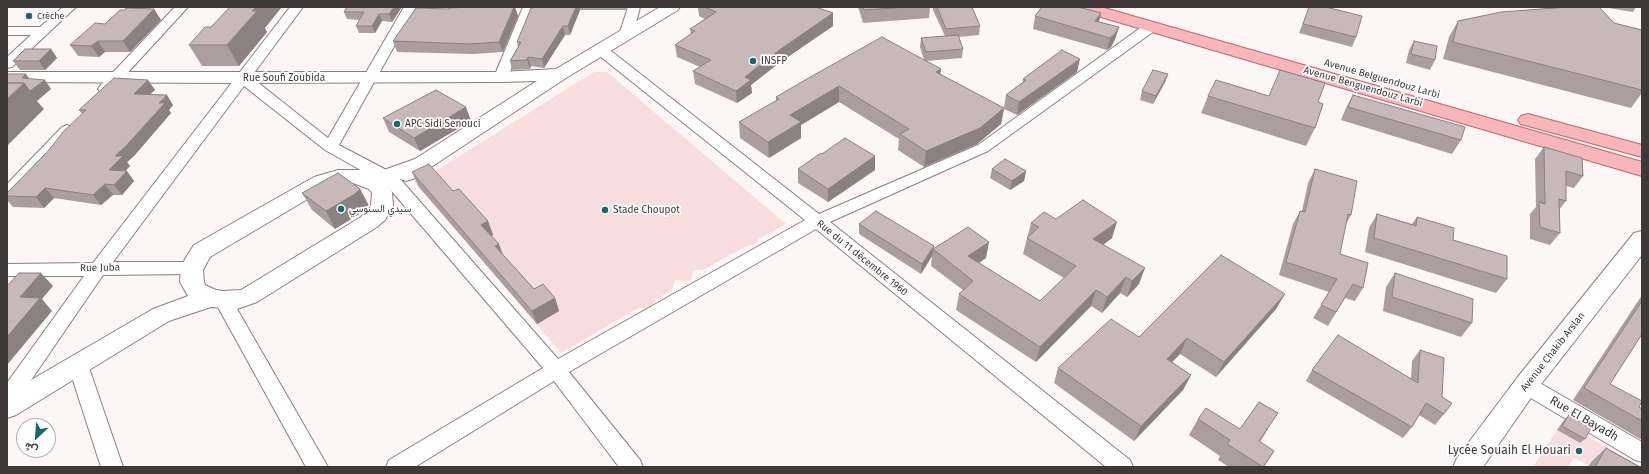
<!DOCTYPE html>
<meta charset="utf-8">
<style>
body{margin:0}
#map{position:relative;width:1649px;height:474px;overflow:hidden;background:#fdf6f6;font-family:"Fira Sans",Vazirmatn,sans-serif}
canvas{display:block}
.frame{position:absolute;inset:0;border:8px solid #3f3839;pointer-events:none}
.north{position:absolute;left:16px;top:418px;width:40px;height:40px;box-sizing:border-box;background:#fff;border:1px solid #b2afb0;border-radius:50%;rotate:206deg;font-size:11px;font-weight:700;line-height:16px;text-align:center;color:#3f3839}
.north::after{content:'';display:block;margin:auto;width:14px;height:18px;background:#1a6869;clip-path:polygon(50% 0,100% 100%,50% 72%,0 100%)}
</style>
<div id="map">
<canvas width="1649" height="474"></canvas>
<div class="frame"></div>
<div class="north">ش</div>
</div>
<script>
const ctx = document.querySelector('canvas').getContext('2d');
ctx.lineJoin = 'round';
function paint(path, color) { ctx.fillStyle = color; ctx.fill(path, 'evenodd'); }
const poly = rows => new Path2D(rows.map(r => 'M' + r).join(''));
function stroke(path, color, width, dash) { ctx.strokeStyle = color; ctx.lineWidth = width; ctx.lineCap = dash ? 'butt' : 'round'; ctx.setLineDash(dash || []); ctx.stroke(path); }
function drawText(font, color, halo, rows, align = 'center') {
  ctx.font = font + ' "Fira Sans",Vazirmatn,sans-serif'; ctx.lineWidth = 3.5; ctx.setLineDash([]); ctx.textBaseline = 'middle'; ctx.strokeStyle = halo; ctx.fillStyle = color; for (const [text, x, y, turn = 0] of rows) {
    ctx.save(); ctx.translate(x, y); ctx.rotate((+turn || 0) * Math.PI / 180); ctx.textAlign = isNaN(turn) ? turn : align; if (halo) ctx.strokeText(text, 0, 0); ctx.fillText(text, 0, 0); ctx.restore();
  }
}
const green = poly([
 [594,72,607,72,786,224,759,239,757,242,753,245,746,246,703,270,693,270,691,281,675,280,672,290,655,300,651,308,638,308,561,353,429,196,422,192,418,182],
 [1557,430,1580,443,1585,435,1641,467,1602,467,1592,461,1589,466,1574,457,1568,467,1533,467]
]);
const street = poly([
 [63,7,76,7,12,67,7,68,7,57,31,35,7,35,7,27,40,27,63,7],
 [175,7,188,7,110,92,105,93,100,92,98,89,100,86,175,7],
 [290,7,303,7,251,77,328,138,404,7,416,7,339,145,392,173,401,180,558,359,805,220,596,53,594,50,596,47,606,47,819,214,978,145,1147,23,1157,23,1159,26,1157,29,988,151,830,222,1130,460,1133,467,1106,467,816,229,569,372,640,460,643,467,619,467,554,381,415,467,386,467,389,460,543,368,389,188,380,181,325,150,244,86,113,262,193,262,199,263,202,268,199,273,193,274,103,275,14,405,7,407,7,383,84,276,7,276,7,264,93,263,290,7],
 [523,7,535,7,508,77,506,80,501,81,496,80,494,77,523,7],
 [628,7,640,7,633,35,631,38,626,39,621,38,619,35,628,7],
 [67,125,72,127,74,130,72,133,13,198,7,199,7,184,62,127,67,125],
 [223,293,229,295,328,467,306,467,214,300,217,295,223,293],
 [78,357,85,359,88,365,123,467,101,467,68,365,71,359,78,357],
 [1526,377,1533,379,1642,442,1642,462,1635,460,1519,391,1516,385,1519,379,1526,377]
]);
const secondary = poly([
 [660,7,680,7,678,10,566,78,413,179,406,181,400,179,387,184,392,192,393,206,385,220,377,227,257,302,237,309,211,307,169,321,16,415,7,418,7,394,153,309,188,296,180,282,181,270,185,259,194,245,314,177,338,170,384,170,415,159,537,81,501,82,243,83,7,82,7,72,501,72,556,69,660,7],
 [353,183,369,189,372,193,371,206,361,217,241,290,223,291,216,290,205,285,204,282,203,270,210,257,328,187,339,184,353,183],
 [1642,231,1642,255,1535,392,1483,467,1453,467,1457,458,1517,378,1634,233,1642,231]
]);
const primary = poly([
 [1075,7,1101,7,1642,162,1642,176,1077,10,1075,7],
 [1528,114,1642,145,1642,157,1521,124,1518,120,1521,116,1528,114]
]);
const wall = poly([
 [347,7,402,7,392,22,382,21,375,33,359,33,356,26,359,20,347,19,344,12],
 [474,7,515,7,518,16,503,52,473,54,397,52,393,41,449,9],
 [533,7,627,7,626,10,580,10,570,35,565,35,544,68,531,66,530,69,512,70,510,61,518,47,517,42],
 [698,7,816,7,833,13,833,26,779,63,751,85,752,93,737,103,695,84,693,71,700,67,677,57,675,45,691,34,690,29,705,19,699,16],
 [858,7,930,7,929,18,863,23],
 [933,7,972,7,980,26,979,35,959,37,963,49,962,58,926,61,941,69,940,74,1004,108,1006,95,1023,83,1023,79,1077,72,1017,115,1004,109,1001,124,977,144,924,167,898,150,899,139,839,102,801,125,801,138,769,158,740,138,739,122,776,101,776,97,924,60,920,47,921,38,945,36,933,10],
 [1309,7,1356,37,1352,47,1299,33],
 [1548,7,1599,7,1614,23,1642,30,1642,93,1631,108,1443,59,1449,37,1458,21,1549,8],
 [1602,7,1636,7,1633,12],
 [154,9,161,20,130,52,105,52,99,57,78,56,70,45,105,24,125,10],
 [1101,13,1099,22,1119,27,1115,39,1111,47,1107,50,1033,29,1035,16],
 [265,28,267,32,239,66,202,66,189,45],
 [1414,41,1435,60,1430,70,1406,63,1409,50],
 [51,49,57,58,45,70,20,70,13,61],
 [1168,74,1165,82,1153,104,1140,100,1142,91],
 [148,80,155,90,150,94,173,105,169,110,171,113,134,156,127,162,130,166,125,171,134,181,122,195,113,195,101,205,54,198,44,208,13,207,7,200,7,193,49,150,82,114,79,110],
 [1353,95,1461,140,1452,154,1341,120,1346,108],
 [1208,96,1269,96,1318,102,1315,128,1306,146,1201,113],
 [383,118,471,121,420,151,389,132],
 [1544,147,1583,176,1574,188,1566,186,1566,201,1559,210,1560,233,1550,245,1530,239,1530,214,1536,207,1535,159],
 [822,154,875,156,875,170,828,202,798,183,798,169],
 [992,169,1026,171,1024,181,1010,190,990,178],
 [1315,169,1351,215,1345,226,1340,254,1363,288,1355,301,1345,298,1328,326,1313,318,1329,292,1279,275,1293,224,1300,211,1302,211,1308,183],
 [412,172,453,191,488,221,493,235,491,236,502,254,534,289,555,298,559,311,537,324,418,186],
 [360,189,369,206,364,211,335,229,312,210,302,193],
 [1377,214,1412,224,1417,217,1453,240,1507,279,1496,293,1365,252,1369,228],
 [1056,219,1112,238,1103,245,1139,284,1127,297,1120,293,1102,313,1091,306,1036,362,956,310,959,294,963,290,931,266,932,256,921,274,859,234,859,224,934,246,933,249,986,258,979,263,1040,301,1064,278,1023,254,1031,223],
 [1395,273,1472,323,1461,337,1383,311,1386,287],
 [1642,295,1642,334,1610,384,1639,407,1642,409,1642,440,1573,400],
 [1276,309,1216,377,1180,354,1172,362,1191,375,1183,390,1134,441,1054,383,1058,368,1139,337],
 [1420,350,1442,397,1444,414,1435,425,1419,415,1412,427,1403,438,1306,381,1312,370,1411,378,1412,361],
 [1569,415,1585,439,1580,443,1557,430,1564,420],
 [1198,419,1240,429,1268,429,1260,442,1274,451,1264,467,1229,467,1218,460,1220,456,1189,435],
 [1606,448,1640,467,1588,467,1592,461]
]);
const shadedWall = poly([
 [256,7,282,7,265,28,267,32,239,66,227,45],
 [394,7,402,7,392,22,389,14],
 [514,7,515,7,518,16,503,52,499,42],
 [576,7,580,7,580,10,570,35,568,26],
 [154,9,161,20,130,52,123,41],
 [833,13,833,26,779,63,751,85,752,93,737,103,736,91,745,77,778,51],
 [1101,13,1098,25,1095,21],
 [379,14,382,21,375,33,372,26],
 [563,26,565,35,544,68,542,59],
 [1119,27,1115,39,1111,47,1107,50,1110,38],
 [98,41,105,52,99,57,91,46],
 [51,49,57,58,45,70,39,61],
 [528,57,531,66,530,69,527,60],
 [1080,59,1077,72,1017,115,1019,102],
 [941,69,939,85,936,72],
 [26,74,33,84,22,78],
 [1168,74,1165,82,1153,104,1156,96],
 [45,80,51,89,37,101,44,109,7,146,7,99,24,83],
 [148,80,155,90,140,104,134,94],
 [839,86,839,102,801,125,801,138,769,158,768,142,790,115],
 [167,95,173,105,169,110,171,113,134,156,127,162,130,166,116,181,109,170,115,156],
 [466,107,471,121,420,151,414,138],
 [1004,108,1001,124,977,144,924,167,926,151],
 [875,156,875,170,828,202,828,189],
 [127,171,134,181,122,195,114,185],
 [1026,171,1024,181,1010,190,1012,181],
 [105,184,113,195,101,205,93,195],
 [45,188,54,198,44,208,36,197],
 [360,189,369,206,364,211,335,229,326,211],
 [488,221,493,235,486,239,481,225],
 [1117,222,1112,238,1089,255,1093,239],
 [989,242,986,258,965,272,968,256],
 [499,244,504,258,495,246],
 [934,246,932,256,921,274,922,264],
 [1145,268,1139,284,1127,297,1132,281],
 [41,273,53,286,42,299,52,311,7,365,7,337,20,297],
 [1126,277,1120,293,1102,313,1107,297],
 [1096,290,1091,306,1036,362,1040,347],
 [1285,294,1276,309,1216,377,1224,362],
 [555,298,559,311,537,324,532,311],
 [1187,338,1180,354,1160,374,1167,359],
 [1191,375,1183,390,1134,441,1141,426]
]);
const building = poly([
 [230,7,256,7,252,11,257,11,227,45,189,45,205,27,211,27,230,7],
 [347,7,394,7,389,14,379,14,372,26,356,26,364,12,344,12,347,7],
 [474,7,514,7,499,42,469,44,393,41,416,8,449,9,449,8,474,7],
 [533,7,576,7,568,26,563,26,542,59,528,57,527,60,510,61,521,42,517,42,531,8,533,8,533,7],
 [705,7,816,7,833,13,778,51,745,77,751,80,736,91,693,71,711,60,675,45,695,31,690,29,716,12,705,7],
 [863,7,908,7,864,10,863,7],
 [937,7,972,7,980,26,946,29,937,7],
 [1042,7,1078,7,1101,13,1095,21,1119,27,1114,35,1110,38,1035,16,1042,7],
 [1309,7,1326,7,1362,16,1356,37,1303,24,1309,7],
 [1568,7,1599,7,1614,23,1642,30,1642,90,1453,42,1458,21,1501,12,1568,7],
 [126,8,154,9,123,41,98,41,91,46,70,45,95,23,105,24,120,10,125,10,126,8],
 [958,35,963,49,926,52,921,38,958,35],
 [882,37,941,69,936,72,1004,108,980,128,926,151,900,134,909,129,839,86,790,115,801,122,768,142,739,122,779,99,776,97,812,76,882,37],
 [1414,41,1437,46,1435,60,1411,54,1414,41],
 [25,49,51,49,39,61,13,61,25,49],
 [1062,50,1080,59,1019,102,1006,95,1026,80,1023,79,1062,50],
 [1153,70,1168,74,1156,96,1142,91,1153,70],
 [1280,70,1325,83,1318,102,1323,104,1315,128,1208,96,1216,80,1269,96,1280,70],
 [7,74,26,74,22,78,45,80,30,91,24,83,7,83,7,74],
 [114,78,148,80,134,94,167,95,159,103,165,103,126,146,115,156,123,156,109,170,127,171,114,185,105,184,93,195,45,188,36,197,7,196,7,193,49,150,63,132,86,110,79,110,114,78],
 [7,83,24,83,7,99,7,83],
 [436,90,466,107,414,138,383,118,436,90],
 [1353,95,1465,127,1461,140,1348,107,1353,95],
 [845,138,875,156,828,189,798,169,821,153,822,154,845,138],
 [1544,147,1582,158,1583,176,1566,171,1566,201,1559,199,1560,233,1540,227,1539,202,1545,204,1544,147],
 [1005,159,1026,171,1012,181,992,169,1005,159],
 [429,164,453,191,459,189,488,221,481,225,499,244,495,246,534,289,543,284,555,298,532,311,412,172,429,164],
 [1315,169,1357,181,1351,215,1348,214,1340,254,1368,263,1363,288,1353,284,1336,312,1321,305,1337,279,1286,262,1300,211,1305,212,1315,169],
 [338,173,360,189,355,194,326,211,302,193,338,173],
 [1083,200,1117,222,1093,239,1145,268,1132,281,1126,277,1107,297,1096,290,1040,347,959,294,973,281,933,249,968,227,989,242,968,256,1040,301,1076,266,1027,238,1039,227,1031,223,1044,212,1056,219,1083,200],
 [876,211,934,246,922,264,859,224,876,211],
 [1377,214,1416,226,1417,217,1454,228,1453,240,1507,256,1507,279,1374,238,1377,214],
 [1221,255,1285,294,1224,362,1187,338,1167,359,1191,375,1141,426,1058,368,1111,319,1139,337,1221,255],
 [19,273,41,273,20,297,40,298,7,337,7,286,19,273],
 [1395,273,1473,299,1472,323,1392,297,1395,273],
 [1642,301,1642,334,1610,384,1642,401,1639,407,1642,409,1642,421,1584,388,1642,301],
 [1338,335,1418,383,1420,350,1444,358,1442,397,1452,403,1444,414,1426,403,1412,427,1312,370,1338,335],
 [1259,402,1278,413,1259,441,1274,451,1263,467,1227,444,1230,440,1198,419,1206,408,1240,429,1259,402],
 [1569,415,1591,428,1585,439,1562,426,1569,415],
 [1606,448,1640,467,1595,467,1606,448]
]);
const markers = [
 [29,16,4,"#1a6869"],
 [753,61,4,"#1a6869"],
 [397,124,4,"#1a6869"],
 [341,209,4,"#1a6869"],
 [605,210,4,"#1a6869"],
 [1579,451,4,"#1a6869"]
];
const farPoinames = [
 ["Crèche",37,16]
];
const poiNames = [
 ["INSFP",761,61],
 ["APC Sidi Senouci",405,124],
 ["سيدي السنوسي",349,209],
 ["Stade Choupot",613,210]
];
const streetNames = [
 ["Rue Soufi Zoubida",284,78],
 ["Avenue Belguendouz Larbi",1382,79,16],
 ["Avenue Benguendouz Larbi",1363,87,16],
 ["Rue du 11 décembre 1960",862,258,39],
 ["Rue Juba",100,268,-1],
 ["Avenue Chakib Arslan",1553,352,-52]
];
const nearStreetnames = [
 ["Rue El Bayadh",1584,419,30]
];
const nearPoinames = [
 ["Lycée Souaih El Houari",1571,451]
];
paint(green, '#f7ddde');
stroke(street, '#8d7e7e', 2);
stroke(secondary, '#8d7e7e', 2);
stroke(primary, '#b56a70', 2);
paint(street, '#fff');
paint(secondary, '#fff');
paint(primary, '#f8b6bb');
paint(wall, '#ac9e9f');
paint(shadedWall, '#8c8182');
paint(building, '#c8b8b9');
stroke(building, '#8c8182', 1);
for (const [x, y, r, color] of markers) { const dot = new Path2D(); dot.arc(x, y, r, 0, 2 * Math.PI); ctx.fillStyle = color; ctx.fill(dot); stroke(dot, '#fff', 1.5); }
drawText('9px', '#3f3839', '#fff', farPoinames, 'left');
drawText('10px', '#3f3839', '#fff', poiNames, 'left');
drawText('10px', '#3f3839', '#fff', streetNames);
drawText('12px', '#3f3839', '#fff', nearStreetnames);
drawText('12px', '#3f3839', '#fff', nearPoinames, 'right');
</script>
